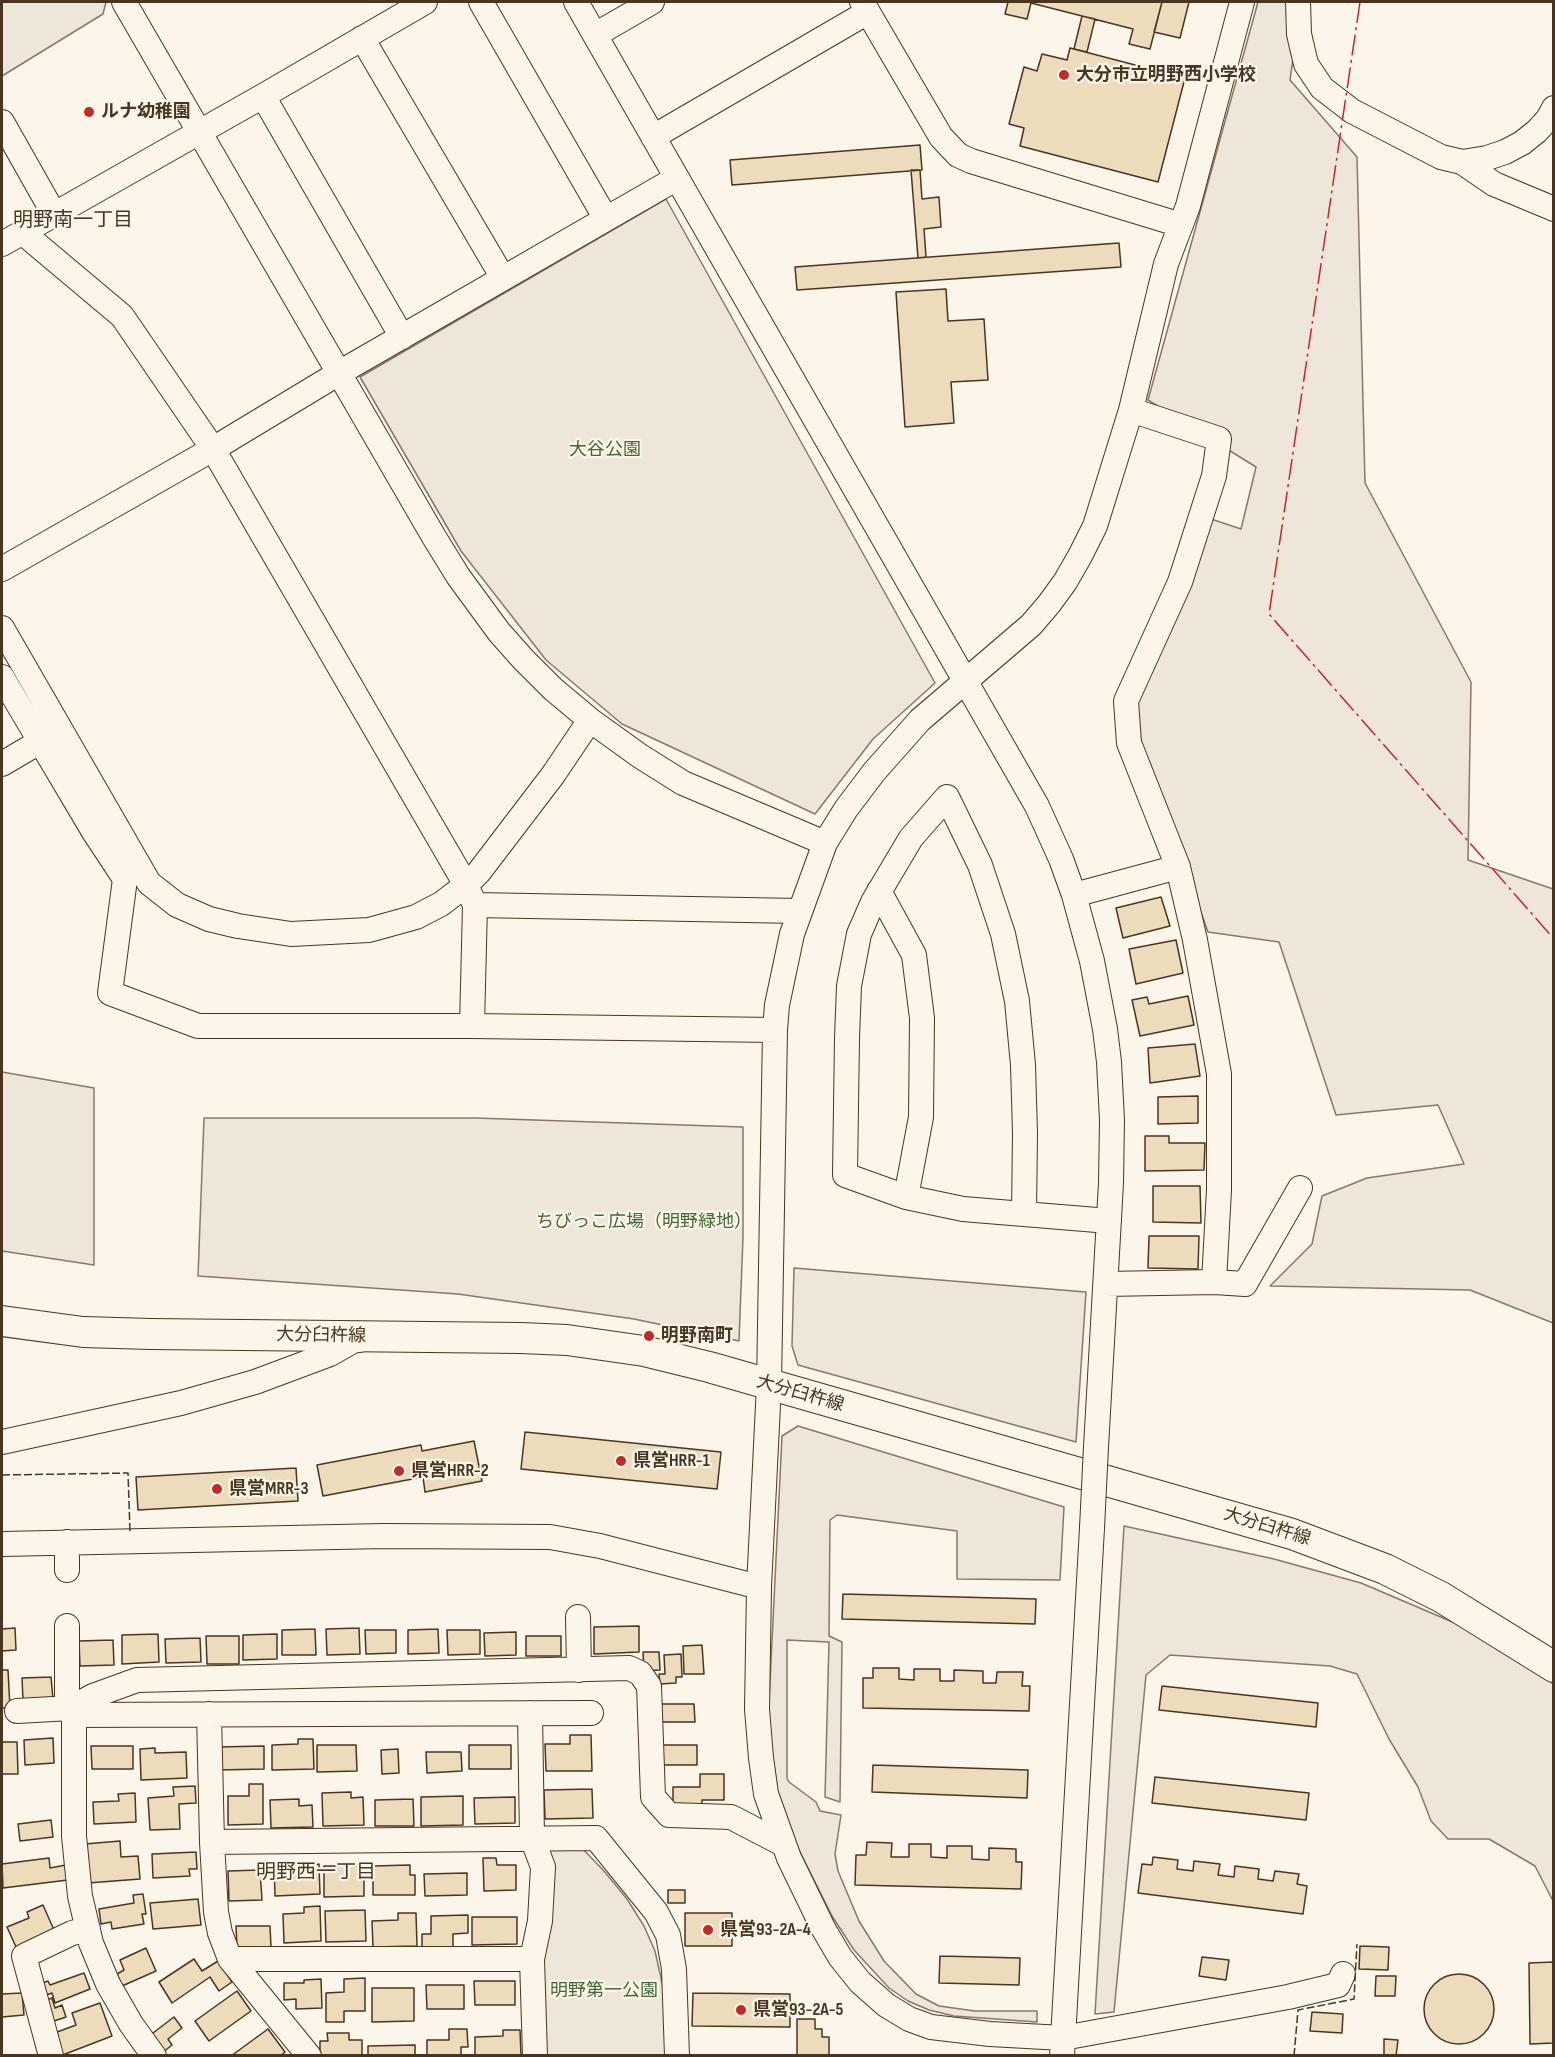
<!DOCTYPE html>
<meta charset="utf-8">
<style>
body{margin:0}
#map{position:relative;width:1555px;height:2057px;overflow:hidden;background:#fbf6e9;font-family:"Sofia Sans Condensed",sans-serif}
canvas{display:block}
.frame{position:absolute;inset:0;border:3px solid #4a3520;pointer-events:none}
</style>
<div id="map">
<canvas width="1555" height="2057"></canvas>
<div class="frame"></div>
</div>
<script>
const ctx = document.querySelector('canvas').getContext('2d');
ctx.lineJoin = 'round';
function paint(path, color) { ctx.fillStyle = color; ctx.fill(path, 'evenodd'); }
const poly = rows => new Path2D(rows.map(r => 'M' + r).join(''));
function stroke(path, color, width, dash) { ctx.strokeStyle = color; ctx.lineWidth = width; ctx.lineCap = dash ? 'butt' : 'round'; ctx.setLineDash(dash || []); ctx.stroke(path); }
function drawText(font, color, halo, rows, align = 'center') {
  ctx.font = font + ' "Sofia Sans Condensed","Noto Sans JP",sans-serif'; ctx.lineWidth = 4.5; ctx.setLineDash([]); ctx.textBaseline = 'middle'; ctx.strokeStyle = halo; ctx.fillStyle = color; for (const [text, x, y, turn = 0] of rows) {
    ctx.save(); ctx.translate(x, y); ctx.rotate((+turn || 0) * Math.PI / 180); ctx.textAlign = isNaN(turn) ? turn : align; if (halo) ctx.strokeText(text, 0, 0); ctx.fillText(text, 0, 0); ctx.restore();
  }
}
const green = poly([
 [2,2,106,2,103,14,2,76,2,2],
 [1258,2,1301,2,1290,80,1357,157,1365,483,1471,682,1468,860,1553,889,1553,1323,1470,1290,1270,1286,1312,1244,1322,1196,1367,1178,1464,1164,1438,1105,1336,1115,1279,942,1208,932,1149,768,1131,704,1205,517,1241,529,1256,467,1148,400,1258,2],
 [666,199,935,683,873,739,815,814,622,724,546,660,461,551,360,377,666,199],
 [2,1072,94,1088,94,1265,2,1251,2,1072],
 [204,1118,475,1118,743,1127,743,1237,739,1341,634,1319,458,1294,198,1276,204,1118],
 [794,1268,1086,1292,1076,1442,798,1365,792,1346,794,1268],
 [798,1426,1064,1507,1060,1580,957,1579,957,1531,837,1515,830,1520,829,1636,842,1642,840,1802,825,1797,829,1642,787,1640,787,1778,789,1782,816,1802,820,1811,841,1815,835,1854,838,1871,859,1921,884,1961,916,1994,939,2006,975,2011,1037,2011,1037,2022,954,2016,929,2010,908,2001,889,1988,854,1950,832,1916,790,1832,778,1793,768,1723,782,1436,798,1426],
 [1124,1526,1274,1559,1361,1583,1476,1632,1553,1684,1553,1901,1535,1866,1489,1839,1448,1839,1431,1821,1418,1787,1389,1739,1357,1674,1330,1666,1170,1655,1146,1675,1114,2012,1095,2014,1124,1526],
 [579,1845,604,1871,627,1899,644,1926,655,1951,665,1996,666,2055,545,2056,543,1867,549,1848,579,1845]
]);
const building = poly([
 [1008,2,1162,2,1150,49,1129,44,1133,29,1031,3,1027,19,1005,14,1008,2],
 [1162,2,1189,2,1180,38,1154,32,1162,2],
 [1082,16,1095,19,1087,52,1074,49,1082,16],
 [1070,48,1185,78,1158,182,1020,146,1024,128,1009,124,1024,67,1037,71,1042,54,1067,60,1070,48],
 [920,145,922,170,732,185,730,160,920,145],
 [911,170,920,170,922,199,939,197,941,227,924,229,926,257,918,258,911,170],
 [1119,243,1121,267,797,290,795,267,1119,243],
 [946,289,948,321,984,319,988,380,951,382,954,423,905,427,896,292,946,289],
 [1161,897,1170,926,1123,938,1116,908,1161,897],
 [1176,940,1183,973,1136,984,1129,949,1176,940],
 [1188,996,1194,1025,1140,1036,1132,1000,1147,997,1149,1004,1188,996],
 [1195,1044,1200,1076,1150,1083,1148,1048,1195,1044],
 [1198,1096,1198,1123,1158,1124,1158,1097,1198,1096],
 [1145,1136,1169,1136,1169,1143,1205,1143,1204,1170,1145,1171,1145,1136],
 [1153,1186,1200,1186,1201,1223,1153,1222,1153,1186],
 [1149,1236,1199,1236,1198,1269,1148,1268,1149,1236],
 [525,1432,721,1452,717,1489,521,1469,525,1432],
 [474,1441,482,1481,425,1492,423,1477,323,1496,317,1465,421,1445,422,1451,474,1441],
 [296,1468,298,1501,138,1510,136,1477,296,1468],
 [843,1594,1036,1599,1035,1624,842,1619,843,1594],
 [639,1626,639,1652,594,1654,594,1627,639,1626],
 [15,1628,16,1650,2,1651,2,1629,15,1628],
 [359,1628,360,1654,327,1655,326,1629,359,1628],
 [315,1629,316,1655,282,1655,282,1630,315,1629],
 [438,1629,439,1653,408,1654,408,1630,438,1629],
 [365,1630,396,1630,396,1653,366,1654,365,1630],
 [447,1630,480,1630,480,1654,448,1655,447,1630],
 [516,1632,516,1655,485,1656,484,1633,516,1632],
 [158,1634,159,1662,122,1664,122,1635,158,1634],
 [277,1634,277,1659,243,1660,243,1635,277,1634],
 [206,1636,239,1636,239,1664,207,1664,206,1636],
 [526,1636,561,1636,561,1656,526,1656,526,1636],
 [200,1638,201,1662,166,1663,165,1639,200,1638],
 [113,1640,114,1665,80,1666,79,1641,113,1640],
 [702,1645,704,1674,684,1674,683,1646,702,1645],
 [643,1652,659,1652,660,1670,644,1671,643,1652],
 [681,1654,682,1677,676,1677,676,1683,660,1684,659,1674,665,1674,664,1655,681,1654],
 [873,1668,899,1668,899,1679,914,1680,914,1669,940,1669,940,1681,954,1681,954,1670,983,1671,983,1683,996,1683,997,1672,1023,1672,1022,1686,1030,1686,1029,1711,863,1708,863,1678,873,1678,873,1668],
 [2,1670,8,1670,10,1708,2,1708,2,1670],
 [51,1677,53,1699,23,1700,22,1678,51,1677],
 [1162,1686,1318,1703,1316,1727,1159,1710,1162,1686],
 [659,1704,694,1704,695,1722,659,1722,659,1704],
 [570,1735,591,1735,592,1771,546,1771,545,1744,570,1744,570,1735],
 [53,1738,54,1763,25,1765,24,1740,53,1738],
 [298,1739,313,1739,314,1769,272,1770,272,1745,298,1744,298,1739],
 [2,1742,17,1742,18,1774,2,1774,2,1742],
 [317,1745,356,1745,357,1771,317,1772,317,1745],
 [469,1745,511,1745,511,1769,469,1769,469,1745],
 [660,1745,697,1745,697,1765,660,1765,660,1745],
 [91,1746,133,1746,133,1769,92,1769,91,1746],
 [264,1746,264,1769,218,1770,218,1747,264,1746],
 [155,1748,155,1753,186,1752,187,1778,141,1780,140,1749,155,1748],
 [398,1749,399,1773,382,1774,381,1750,398,1749],
 [426,1752,461,1752,462,1771,427,1773,426,1752],
 [873,1765,1028,1770,1027,1798,872,1792,873,1765],
 [700,1774,724,1774,724,1800,702,1800,702,1807,673,1807,673,1787,700,1787,700,1774],
 [1155,1777,1309,1793,1306,1820,1152,1803,1155,1777],
 [249,1784,263,1784,263,1824,228,1825,228,1796,249,1796,249,1784],
 [195,1786,196,1803,179,1804,180,1829,150,1830,148,1798,174,1796,173,1787,195,1786],
 [592,1789,593,1818,545,1819,544,1790,592,1789],
 [351,1792,351,1798,363,1797,364,1825,323,1826,322,1793,351,1792],
 [135,1793,136,1822,94,1824,93,1802,119,1801,118,1794,135,1793],
 [463,1796,463,1825,421,1826,421,1797,463,1796],
 [515,1797,515,1823,475,1824,474,1798,515,1797],
 [299,1799,299,1806,312,1805,313,1827,271,1828,270,1800,299,1799],
 [413,1799,414,1826,375,1826,375,1800,413,1799],
 [51,1820,53,1837,20,1841,18,1824,51,1820],
 [120,1841,121,1857,138,1856,140,1879,88,1883,85,1844,120,1841],
 [867,1842,892,1843,891,1857,909,1857,909,1844,931,1844,931,1857,947,1858,947,1846,972,1846,972,1859,989,1860,989,1848,1016,1849,1016,1862,1022,1862,1021,1889,855,1885,856,1855,866,1855,867,1842],
 [196,1852,197,1869,189,1869,190,1876,153,1878,152,1854,196,1852],
 [1153,1857,1178,1860,1177,1869,1193,1871,1194,1861,1220,1864,1218,1875,1234,1877,1235,1866,1259,1869,1258,1879,1273,1881,1275,1871,1299,1874,1297,1884,1307,1886,1303,1914,1138,1893,1142,1864,1152,1865,1153,1857],
 [49,1858,50,1868,66,1865,68,1880,3,1888,2,1864,49,1858],
 [483,1858,496,1858,497,1865,516,1865,516,1890,484,1891,483,1858],
 [319,1864,320,1894,275,1896,274,1865,319,1864],
 [410,1865,410,1875,415,1875,415,1895,373,1895,373,1866,410,1865],
 [324,1866,364,1866,364,1896,324,1897,324,1866],
 [260,1870,262,1900,229,1901,228,1871,260,1870],
 [467,1873,467,1895,425,1896,424,1874,467,1873],
 [668,1890,685,1890,685,1903,668,1903,668,1890],
 [143,1894,146,1914,142,1914,144,1924,112,1929,111,1922,101,1924,99,1909,134,1903,133,1895,143,1894],
 [198,1899,201,1925,153,1929,150,1903,198,1899],
 [43,1905,54,1930,16,1947,7,1927,29,1918,27,1912,43,1905],
 [320,1906,321,1941,284,1943,283,1914,304,1913,304,1907,320,1906],
 [365,1910,366,1941,326,1942,325,1911,365,1910],
 [398,1913,416,1913,417,1946,373,1947,372,1921,398,1920,398,1913],
 [685,1913,732,1913,732,1946,685,1946,685,1913],
 [468,1915,468,1933,453,1934,453,1949,422,1949,422,1934,431,1934,431,1916,468,1915],
 [472,1917,517,1917,517,1944,472,1945,472,1917],
 [236,1926,270,1926,271,1947,237,1948,236,1926],
 [1360,1946,1389,1947,1388,1970,1359,1969,1360,1946],
 [146,1948,156,1971,122,1986,117,1974,124,1970,120,1960,146,1948],
 [940,1956,1020,1958,1019,1985,939,1983,940,1956],
 [1202,1957,1229,1960,1226,1980,1199,1976,1202,1957],
 [194,1959,202,1971,218,1961,232,1982,219,1991,210,1977,172,2003,159,1982,194,1959],
 [1554,1962,1554,2043,1530,2044,1529,1963,1554,1962],
 [84,1973,90,1989,55,2003,52,1993,41,1997,37,1985,48,1981,50,1985,84,1973],
 '1424 2009a35 35 0 1 1 70 0a35 35 0 1 1-70 0Z',
 [1376,1976,1396,1976,1395,1996,1375,1996,1376,1976],
 [365,1978,365,2011,344,2011,344,2022,326,2022,326,1993,344,1992,344,1979,365,1978],
 [321,1979,322,2008,296,2009,296,1999,284,2000,284,1983,304,1983,304,1980,321,1979],
 [474,1981,515,1981,515,2005,475,2005,474,1981],
 [426,1985,464,1985,464,2009,427,2009,426,1985],
 [372,1988,414,1988,414,2021,372,2022,372,1988],
 [237,1991,251,2011,209,2041,195,2021,237,1991],
 [22,1993,24,2015,2,2017,2,1994,22,1993],
 [693,1993,790,1994,790,2027,692,2026,693,1993],
 [52,1998,55,2008,62,2005,66,2017,51,2022,44,2001,52,1998],
 [100,2003,112,2036,60,2056,49,2035,76,2025,72,2013,100,2003],
 [1312,2012,1343,2014,1342,2033,1310,2031,1312,2012],
 [174,2017,182,2028,168,2039,172,2045,162,2053,149,2036,174,2017],
 [797,2019,815,2019,815,2029,822,2029,822,2037,829,2037,829,2056,797,2056,797,2019],
 [268,2029,285,2052,280,2056,231,2056,268,2029],
 [449,2029,467,2029,468,2047,461,2047,461,2056,427,2056,427,2040,449,2040,449,2029],
 [503,2030,520,2030,521,2056,475,2056,475,2037,503,2036,503,2030],
 [327,2033,349,2033,349,2040,362,2040,362,2056,320,2056,320,2041,328,2041,327,2033],
 [1384,2039,1398,2040,1396,2056,1384,2056,1384,2039],
 [415,2045,415,2056,368,2056,368,2046,415,2045]
]);
const minor = poly([
 [124,2,434,537,458,576,499,632,523,659,553,689,590,720,640,756,683,783,825,843],
 [481,2,606,219],
 [576,2,1037,806,1061,859,1074,895,1092,961,1105,1029,1109,1062,1112,1120,1111,1183,1096,1447],
 [862,2,941,137,958,155,971,161,1181,225],
 [1242,2,1188,206,1166,264,1131,410,1095,526,1080,556,1065,582,1049,604,1031,625,920,720,874,772,846,809,825,843,792,934,777,1005,775,1030,769,1385,759,1587,757,1709,761,1758,766,1794,789,1858,823,1928,840,1957,860,1982,886,2005,909,2019,931,2027,990,2034,1063,2038,1288,1997,1338,1985,1343,1974],
 [1298,2,1299,34,1306,64,1322,88,1352,111,1441,157,1462,162,1487,158,1505,152,1522,143,1537,131,1548,119,1554,108],
 [595,35,652,2],
 [362,38,503,278],
 [263,96,402,337],
 [2,122,54,214],
 [653,137,868,12],
 [1462,162,1494,184,1554,209],
 [22,232,122,316,213,449,466,885,475,905,472,1026],
 [2,244,263,96,425,2],
 [1131,410,1219,439,1214,476,1180,582,1126,701,1129,743,1178,867],
 [2,569,213,449,339,373,677,178],
 [2,628,149,883,177,905,209,919,238,926,291,934,369,930,416,917,441,904,466,885,479,872,553,775,590,720],
 [2,677,94,832,125,879,110,993,198,1026,472,1026,775,1030],
 [2,764,41,741],
 [879,891,914,955,922,1018,921,1117,906,1197],
 [1074,895,1178,867,1195,940,1219,1074,1219,1190,1214,1282],
 [475,905,799,911],
 [1024,1214,1025,1133,1023,1065,1017,1001,1003,934,980,865,947,797,911,838,873,902,859,934,849,986,847,1038,845,1175,906,1197,963,1209,1109,1221],
 [1106,1284,1214,1282,1245,1284,1300,1188],
 [2,1442,181,1403,255,1382,330,1354,353,1341,365,1339],
 [67,1542,67,1570],
 [2,1544,384,1536,550,1537,600,1546,759,1587],
 [578,1617,579,1670],
 [67,1626,67,1700,74,1715,74,1836,80,1896,91,1943,108,1984,131,2024,154,2056],
 [17,1711,71,1708,93,1696,137,1680,629,1668,640,1673,649,1686,653,1797,669,1815,731,1817,783,1844],
 [530,1713,532,1838,543,1867,540,1921,532,1959,535,2056],
 [209,1714,212,1842,216,1912,220,1933,230,1959,309,2056],
 [74,1715,591,1713],
 [212,1842,596,1838,656,1912,668,1935,674,1969,677,2056],
 [230,1959,532,1959],
 [51,2056,24,1956,72,1933,88,1929],
 [1062,2056,1092,1528]
]);
const major = poly([
 [2,1321,83,1332,151,1334,521,1338,567,1340,644,1351,709,1367,1292,1534,1385,1569,1441,1597,1554,1667]
]);
const minorBridge = poly([
 [1092,1528,1096,1447]
]);
const fence = poly([
 [2,1475,128,1473,130,1532],
 [1294,2056,1298,2010,1354,1999,1357,1944]
]);
const power = poly([
 [1360,2,1269,614,1554,939]
]);
const markers = [
 [1064,75,6,"#c62828"],
 [89,112,6,"#c62828"],
 [649,1336,6,"#c62828"],
 [621,1461,6,"#c62828"],
 [399,1471,6,"#c62828"],
 [217,1489,6,"#c62828"],
 [708,1930,6,"#c62828"],
 [741,2010,6,"#c62828"]
];
const poiNames = [
 ["大分市立明野西小学校",1076,75],
 ["ルナ幼稚園",101,112],
 ["明野南町",661,1336],
 ["県営HRR-1",633,1461],
 ["県営HRR-2",411,1471],
 ["県営MRR-3",229,1489],
 ["県営93-2A-4",720,1930],
 ["県営93-2A-5",753,2010]
];
const parkNames = [
 ["大谷公園",605,450],
 ["ちびっこ広場（明野緑地）",644,1222],
 ["明野第一公園",604,1991]
];
const streetNames = [
 ["大分臼杵線",321,1336,1],
 ["大分臼杵線",800,1394,16],
 ["大分臼杵線",1267,1527,17]
];
const neighbourhoodNames = [
 ["明野南一丁目",73,221],
 ["明野西一丁目",316,1873]
];
paint(green, '#ede6d9');
stroke(green, '#887966', 1.5);
paint(building, '#ecdcbc');
stroke(building, '#4a3520', 1.5);
stroke(minor, '#4a3520', 26);
stroke(major, '#4a3520', 32);
stroke(minor, '#fbf6e9', 24);
stroke(major, '#fbf6e9', 30);
stroke(minorBridge, '#4a3520', 26, []);
stroke(minorBridge, '#fbf6e9', 24);
stroke(fence, '#4a3520', 1.5, [8, 3]);
stroke(power, '#c62828', 1.5, [21, 4.5, 3, 4.5]);
for (const [x, y, r, color] of markers) { const dot = new Path2D(); dot.arc(x, y, r, 0, 2 * Math.PI); ctx.fillStyle = color; ctx.fill(dot); stroke(dot, '#fbf6e9', 2); }
drawText('bold 18px', '#4a3520', '#fbf6e9', poiNames, 'left');
drawText('18px', '#436837', '#fbf6e9', parkNames);
drawText('18px', '#4a3520', '#fbf6e9', streetNames);
drawText('20px', '#4a3520', '#fbf6e9', neighbourhoodNames);
</script>
